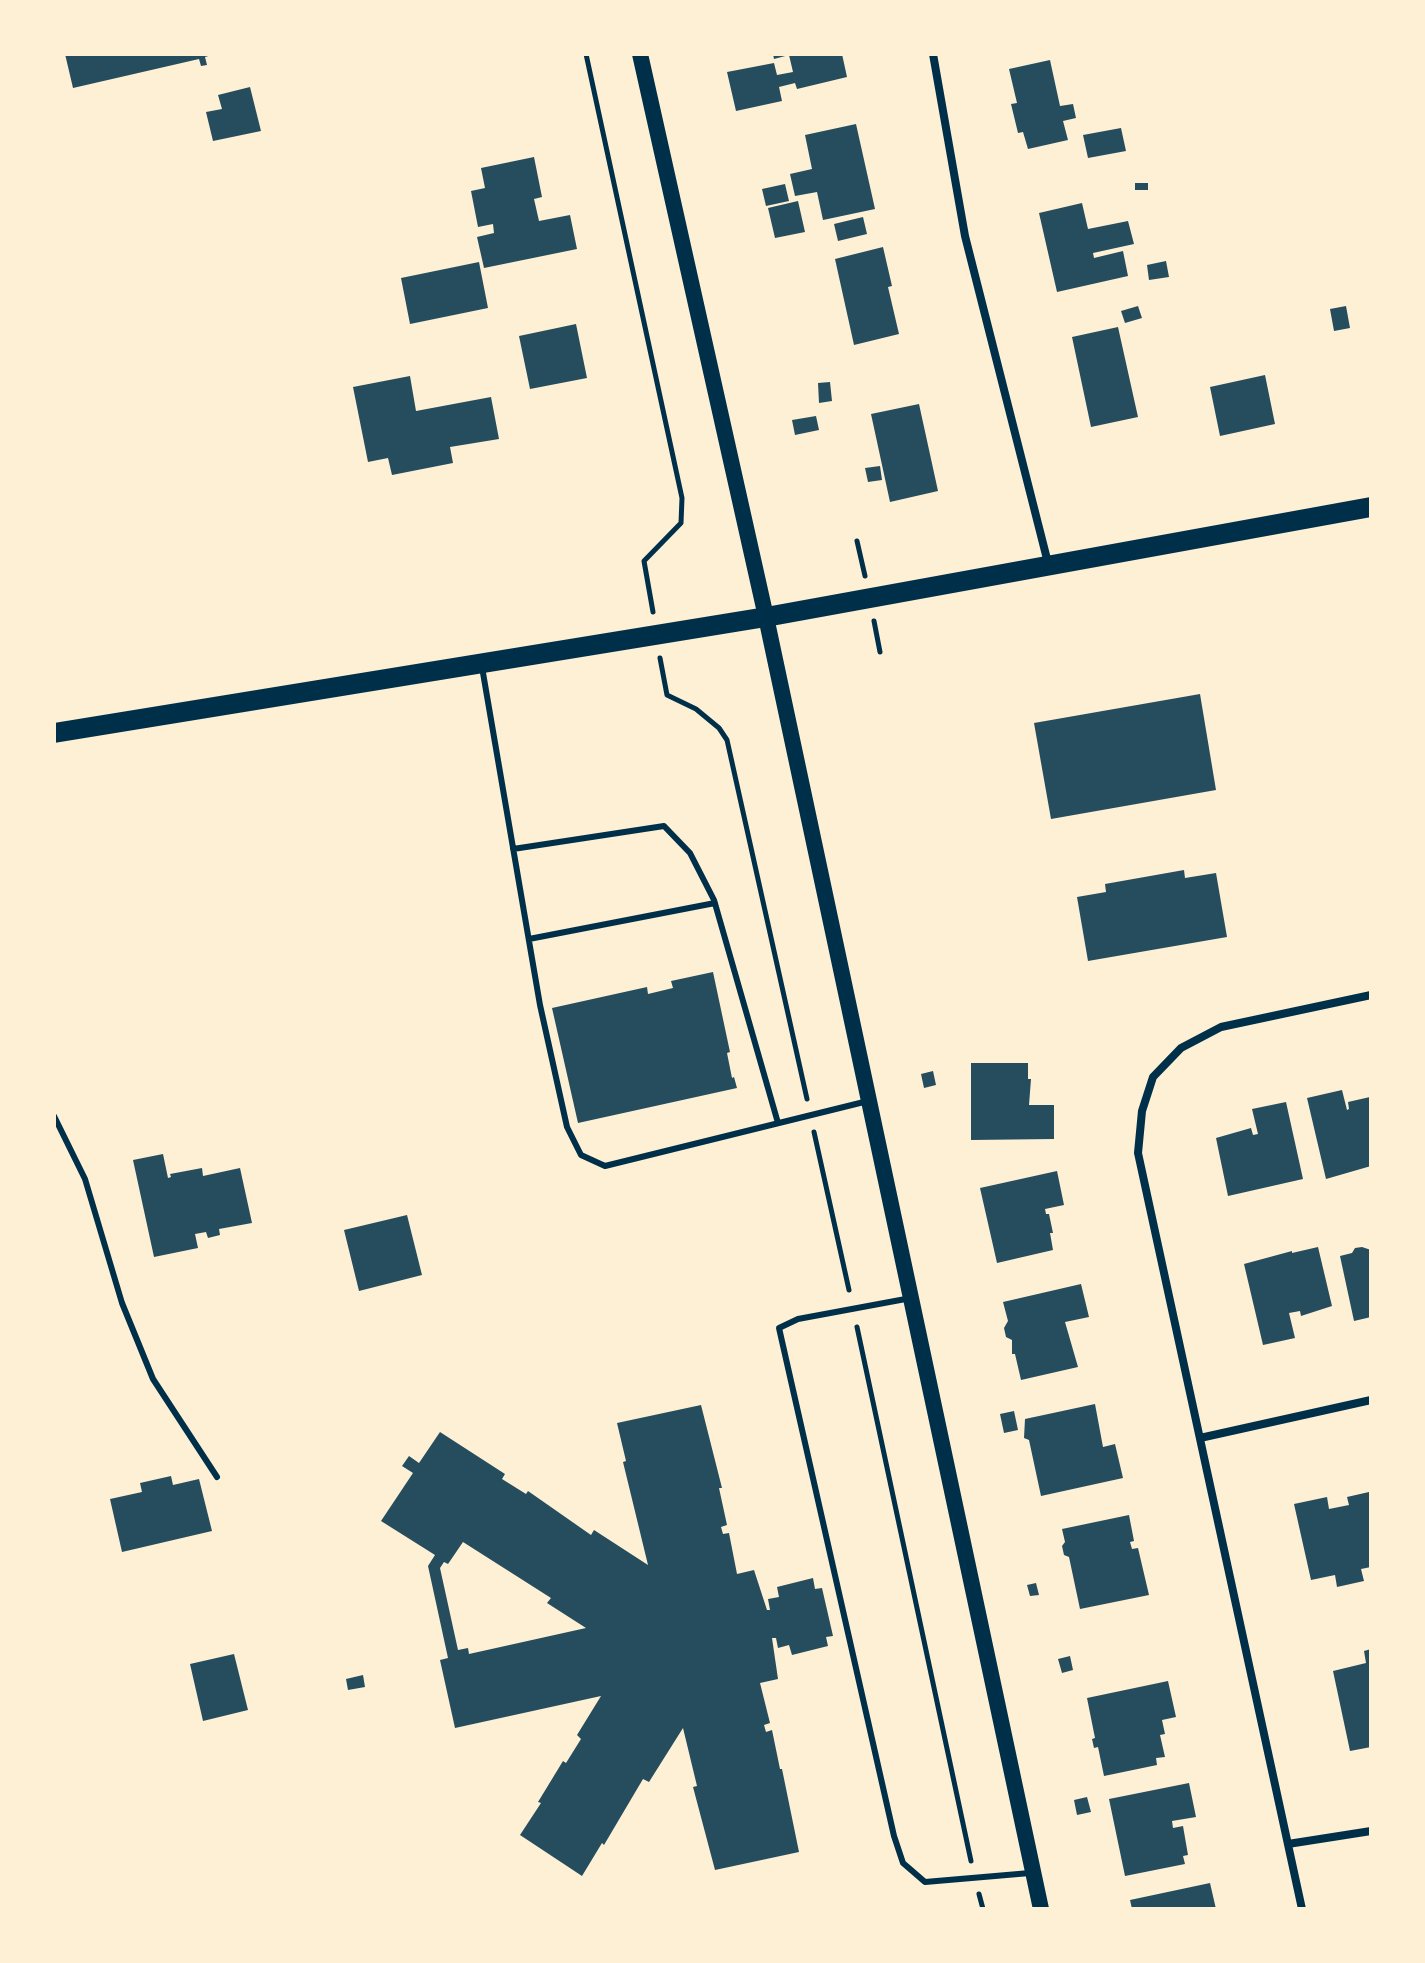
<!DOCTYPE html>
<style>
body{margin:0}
#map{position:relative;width:1425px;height:1963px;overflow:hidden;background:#fdf0d5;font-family:"Nunito Sans",sans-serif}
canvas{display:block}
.frame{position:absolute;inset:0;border:56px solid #fdf0d5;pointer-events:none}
</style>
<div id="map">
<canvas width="1425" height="1963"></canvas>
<div class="frame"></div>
</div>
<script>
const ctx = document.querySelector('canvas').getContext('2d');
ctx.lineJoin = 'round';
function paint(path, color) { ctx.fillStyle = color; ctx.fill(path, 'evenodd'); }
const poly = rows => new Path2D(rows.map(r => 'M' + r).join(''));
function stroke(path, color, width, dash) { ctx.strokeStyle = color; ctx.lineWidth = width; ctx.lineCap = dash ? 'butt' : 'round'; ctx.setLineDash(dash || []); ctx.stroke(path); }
const building = poly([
 [65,54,212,54,212,55,205,57,207,65,201,66,199,59,73,88],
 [773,54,842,54,847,77,797,89,795,83,779,87,782,101,736,111,727,72,774,63,777,75,793,72,789,55,774,59],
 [1050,60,1060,106,1073,104,1076,118,1063,121,1068,140,1028,149,1023,132,1018,133,1011,104,1017,103,1009,69],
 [250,87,261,131,213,141,206,112,222,109,218,95],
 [856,124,875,209,823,220,817,192,795,196,790,174,812,169,805,135],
 [1121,128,1126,151,1088,158,1083,135],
 [534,157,542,197,534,199,539,221,570,215,577,249,484,268,477,237,494,233,493,224,478,227,471,191,485,188,481,168],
 [1135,183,1148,183,1148,190,1135,190],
 [785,184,789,201,766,206,762,189],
 [798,201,805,232,775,238,768,208],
 [1082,203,1088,229,1128,221,1134,244,1093,253,1094,258,1123,251,1128,276,1057,292,1039,213],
 [863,217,867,234,838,241,834,224],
 [883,247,892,286,888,287,899,334,854,345,835,259],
 [1166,261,1169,277,1149,280,1147,265],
 [479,262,488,308,410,324,401,278],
 [1138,306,1142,318,1125,323,1121,311],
 [1346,306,1350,328,1334,331,1330,309],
 [576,324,587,378,530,389,519,336],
 [1118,327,1138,417,1091,427,1072,337],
 [1265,375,1275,424,1220,436,1210,387],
 [410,376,416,411,491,397,499,439,450,447,453,463,392,475,388,458,368,462,353,387],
 [830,382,832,401,819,403,818,383],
 [919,404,938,491,890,502,871,414],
 [816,416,819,430,795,435,792,420],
 [880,466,882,480,868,482,865,468],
 [1200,694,1216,790,1051,819,1034,723],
 [1184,870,1185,878,1216,873,1227,937,1088,961,1077,897,1106,892,1105,884],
 [713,972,730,1052,727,1053,732,1078,734,1077,737,1088,578,1123,552,1008,647,987,648,994,673,988,671,981],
 [971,1063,1028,1063,1028,1079,1031,1079,1029,1105,1054,1105,1054,1139,971,1140],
 [933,1071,936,1085,924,1088,921,1074],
 [1342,1090,1347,1110,1349,1109,1348,1102,1370,1097,1371,1166,1326,1179,1307,1098],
 [1286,1102,1303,1179,1228,1196,1216,1138,1251,1128,1253,1135,1258,1134,1252,1109],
 [163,1154,168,1178,171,1177,170,1174,202,1168,203,1176,240,1168,252,1223,219,1229,220,1235,208,1238,206,1232,195,1234,198,1248,154,1257,133,1160],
 [1057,1171,1064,1205,1045,1209,1046,1214,1049,1214,1053,1233,1050,1233,1053,1250,997,1263,980,1188],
 [407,1215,422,1275,359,1291,344,1230],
 [1318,1247,1332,1306,1301,1316,1300,1311,1289,1313,1295,1338,1263,1345,1244,1264,1292,1251,1292,1253],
 [1362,1247,1371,1250,1371,1317,1354,1321,1340,1256,1352,1253,1355,1248],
 [1081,1284,1089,1317,1065,1322,1078,1367,1021,1380,1015,1354,1012,1354,1012,1340,1006,1337,1004,1328,1008,1321,1003,1302],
 [1095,1404,1103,1447,1115,1444,1123,1478,1041,1496,1029,1440,1024,1438,1025,1419],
 [701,1405,722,1488,719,1488,727,1525,721,1527,723,1534,729,1533,737,1574,754,1570,767,1610,770,1610,768,1599,779,1597,777,1587,813,1578,815,1589,822,1588,833,1636,826,1637,828,1646,792,1655,789,1645,778,1648,776,1638,772,1638,778,1679,760,1683,770,1723,764,1725,766,1732,772,1730,780,1769,782,1769,799,1852,715,1870,693,1787,697,1786,683,1728,649,1782,643,1779,604,1845,602,1843,582,1876,520,1835,541,1803,538,1802,563,1761,566,1763,581,1739,577,1735,601,1696,455,1728,440,1660,448,1658,428,1566,435,1555,381,1521,413,1473,402,1466,409,1456,419,1463,440,1432,505,1474,502,1479,526,1494,528,1491,591,1535,594,1530,648,1565,623,1462,626,1461,617,1423],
 [463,1542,551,1598,547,1603,586,1628,469,1654,468,1648,458,1650,440,1568,444,1562,448,1564],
 [1014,1411,1018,1430,1004,1433,1000,1414],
 [171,1476,173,1485,199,1479,212,1531,122,1552,110,1499,142,1492,140,1483],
 [1369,1492,1371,1567,1361,1569,1364,1581,1337,1587,1335,1575,1311,1580,1294,1504,1327,1497,1329,1509,1349,1505,1347,1497],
 [1129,1515,1134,1541,1130,1542,1132,1549,1138,1548,1149,1595,1080,1609,1069,1557,1064,1555,1062,1546,1065,1542,1062,1529],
 [1036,1583,1039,1595,1030,1596,1027,1585],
 [1371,1649,1371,1747,1350,1751,1333,1671,1366,1663,1364,1651],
 [234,1654,248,1710,203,1721,190,1664],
 [1070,1656,1073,1670,1062,1673,1058,1659],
 [363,1675,365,1687,348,1690,346,1679],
 [1168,1681,1176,1717,1162,1720,1165,1734,1160,1735,1165,1757,1156,1758,1157,1765,1104,1776,1098,1747,1094,1748,1092,1739,1095,1738,1087,1698],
 [1189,1783,1196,1817,1172,1821,1173,1828,1183,1826,1188,1855,1183,1856,1185,1864,1125,1876,1109,1799],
 [1087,1797,1091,1812,1077,1815,1074,1800],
 [1210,1883,1216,1909,1132,1909,1130,1900]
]);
const path = poly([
 [586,54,682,498,681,523,644,561,653,612],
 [857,541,865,576],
 [874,621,880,652],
 [660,658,667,695,696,709,719,728,727,740,807,1099],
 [814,1132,849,1290],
 [857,1327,971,1861],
 [979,1894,983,1909]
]);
const service = poly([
 [482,667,540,1005,567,1127,581,1155,605,1166,868,1101],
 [513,849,664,826,690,853,714,900,778,1123],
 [529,939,715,903],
 [54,1116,85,1179,122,1303,153,1379,217,1477],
 [911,1298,798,1319,779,1328,894,1836,903,1863,925,1882,1030,1873]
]);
const minor = poly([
 [933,54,965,236,1048,563],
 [1200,1438,1371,1400],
 [1288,1844,1371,1831],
 [1302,1909,1138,1153,1142,1111,1153,1077,1181,1048,1221,1027,1371,995]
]);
const secondary = poly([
 [640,54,766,617,1041,1909]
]);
const primary = poly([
 [54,733,766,617,1371,507]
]);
paint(building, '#264d5e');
stroke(path, '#003049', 5);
stroke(service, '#003049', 6);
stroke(minor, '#003049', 8);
stroke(secondary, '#003049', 16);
stroke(primary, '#003049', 20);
</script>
